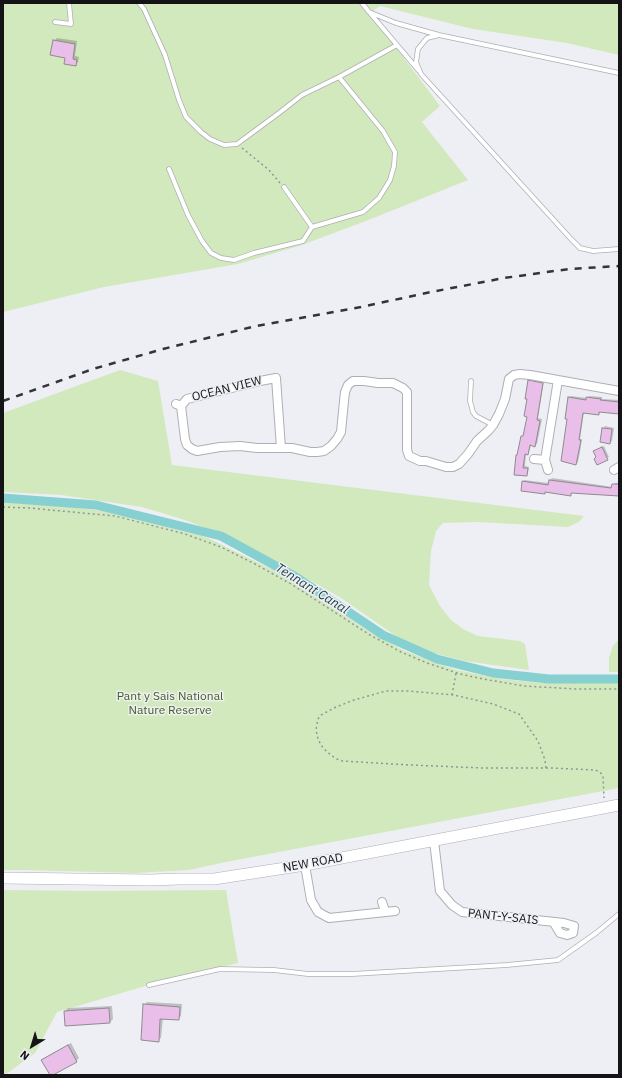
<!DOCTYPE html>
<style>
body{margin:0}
#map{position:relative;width:622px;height:1078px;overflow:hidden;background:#eeeff4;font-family:"IBM Plex Sans",sans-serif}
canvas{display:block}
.frame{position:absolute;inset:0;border:4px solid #141416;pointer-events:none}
.north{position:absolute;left:12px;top:1026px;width:40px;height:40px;-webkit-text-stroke:3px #eeeff4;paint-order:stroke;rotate:218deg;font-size:11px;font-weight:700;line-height:16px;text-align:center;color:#141416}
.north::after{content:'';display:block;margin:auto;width:14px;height:18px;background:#141416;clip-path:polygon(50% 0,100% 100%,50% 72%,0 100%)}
</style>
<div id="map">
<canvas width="622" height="1078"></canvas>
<div class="frame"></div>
<div class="north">N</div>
</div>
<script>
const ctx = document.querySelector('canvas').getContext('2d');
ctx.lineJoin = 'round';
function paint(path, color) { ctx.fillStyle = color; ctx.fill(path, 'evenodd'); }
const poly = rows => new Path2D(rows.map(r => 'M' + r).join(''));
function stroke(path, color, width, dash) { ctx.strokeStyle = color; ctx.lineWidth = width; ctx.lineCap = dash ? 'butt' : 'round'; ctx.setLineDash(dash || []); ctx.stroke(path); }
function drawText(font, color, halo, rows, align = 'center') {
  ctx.font = font + ' "IBM Plex Sans",sans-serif'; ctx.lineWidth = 3; ctx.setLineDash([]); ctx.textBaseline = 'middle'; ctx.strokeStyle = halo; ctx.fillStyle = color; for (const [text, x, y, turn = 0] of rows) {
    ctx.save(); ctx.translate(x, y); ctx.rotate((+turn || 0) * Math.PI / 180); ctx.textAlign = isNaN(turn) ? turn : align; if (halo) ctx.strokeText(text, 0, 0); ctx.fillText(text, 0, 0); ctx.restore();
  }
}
const green = poly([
 [3,3,619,3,619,55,567,43,473,29,380,6,370,13,440,106,422,122,468,180,371,219,302,245,238,264,104,287,3,312],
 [120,370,158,381,172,465,584,516,579,522,568,527,478,522,443,523,436,531,431,551,429,585,440,606,451,620,463,629,478,636,520,641,525,644,529,670,465,661,434,653,403,641,341,598,290,569,227,536,182,519,142,507,61,495,3,492,3,413],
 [3,501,47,504,103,511,206,537,283,575,371,633,403,650,428,660,457,670,501,679,542,683,619,683,619,788,226,862,189,870,135,873,24,870,3,870],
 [619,639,619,672,609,672,609,658,613,646],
 [3,890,91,891,226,890,238,963,149,985,57,1012,35,1053,5,1075,3,1075]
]);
const shadow = poly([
 [57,38,77,41,75,56,79,57,78,62,76,65,66,57,54,41],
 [531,379,544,381,538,418,542,419,537,444,535,445,531,445,529,452,527,454,526,453,525,466,529,467,528,473,527,475,516,455,518,454,522,436,524,434,528,416,529,381],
 [571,396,587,398,589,396,602,397,602,399,619,400,619,413,600,412,599,414,584,412,580,439,582,439,580,452,578,462,576,464,569,418,569,397],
 [605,426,614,428,612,441,610,443,603,428],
 [604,446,609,457,597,464,596,450],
 [552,478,613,487,615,483,619,483,619,495,572,492,570,495,547,491,545,493,523,482,524,480,549,483,550,480],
 [147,1002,182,1004,181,1016,178,1019,163,1018,161,1038,158,1040,144,1005],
 [112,1006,113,1019,110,1022,65,1011,68,1008],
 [71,1043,79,1058,76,1061,43,1060,46,1057]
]);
const canal = poly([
 [3,498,96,505,221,536,296,577,383,635,437,659,493,673,549,679,619,679]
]);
const building = poly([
 [53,40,75,44,73,59,77,60,76,66,64,64,65,58,50,55,53,40],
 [528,380,543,383,537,420,540,421,535,447,530,445,528,455,525,454,523,468,528,468,527,476,514,475,516,455,517,455,521,436,523,436,527,417,524,416,527,399,525,399,528,380],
 [568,397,586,400,586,397,601,399,600,400,619,402,619,414,599,412,599,415,583,413,579,440,581,440,576,465,561,461,567,419,565,419,568,397],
 [602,428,612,429,610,444,600,442,602,428],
 [602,447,608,460,597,465,594,459,596,457,593,451,602,447],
 [549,480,611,488,612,484,619,484,619,496,571,493,571,496,545,492,545,494,521,491,522,481,548,485,549,480],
 [143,1004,180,1007,179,1020,160,1019,159,1042,141,1040,143,1004],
 [109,1008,110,1023,65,1026,64,1011,109,1008],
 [68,1045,77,1062,53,1075,50,1075,41,1060,68,1045]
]);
const path = poly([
 [242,148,269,170,280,183],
 [3,507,29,508,115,516,185,534,221,547,255,564,291,584,370,635,401,652,427,663,460,674,483,679,524,686,576,689,619,689],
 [452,695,456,673],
 [546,768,545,760,538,741,519,714,493,704,454,695,408,691,386,691,354,700,336,707,321,715,318,719,317,724,316,730,318,739,320,743,323,748,332,756,337,759,342,761,410,765,483,768,552,768,595,770,600,772,603,776,604,798]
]);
const service = poly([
 [139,3,144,9,165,55,179,100,186,117,201,132,210,139,224,145,237,144,279,113,302,95,339,77,397,45],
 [362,3,369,12,396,23,439,35,619,73],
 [370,13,419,71],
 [55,22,71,24,69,3],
 [439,35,427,38,418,49,416,62,421,74,571,239,580,248,593,251,619,249],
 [169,169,188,215,202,241,211,253,221,258,234,260,254,253,303,241,312,227,363,212,379,198,390,180,394,166,395,152,383,131,339,77],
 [284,187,312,227],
 [471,381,470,401,473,412,476,416,493,425],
 [149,985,220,969,274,970,308,974,352,974,507,965,558,960,596,933,619,914]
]);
const minor = poly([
 [176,404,181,406,187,399,260,381,276,378,281,448],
 [181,406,185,439,187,445,192,449,197,451,220,447,240,446,257,448,292,448,310,452,317,452,324,451,331,446,337,439,341,432,344,401,345,392,348,385,353,381,364,381,378,383,393,383,403,388,407,392,407,450,409,456,420,461,426,461,446,467,453,467,459,464,468,454,477,441,489,430,493,425,499,414,505,399,509,379,514,375,520,374,530,375,619,391],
 [534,459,545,460],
 [548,470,545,460,558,380],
 [614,470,619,467],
 [434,841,440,891,452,905,462,912,564,923,574,926,573,933,567,935,560,933,554,923],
 [305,865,311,900,318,912,329,918,395,911],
 [382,902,385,911]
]);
const secondary = poly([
 [3,878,151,880,179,879,214,879,305,865,619,805]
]);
const rail = poly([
 [3,401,93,369,163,349,256,326,361,307,431,292,504,278,569,269,619,266]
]);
const streetNames = [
 ["OCEAN VIEW",227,389,-14],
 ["NEW ROAD",313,863,-10],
 ["PANT-Y-SAIS",503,917,6]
];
const parkNames = [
 ["Pant y Sais National",170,697],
 ["Nature Reserve",170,711]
];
const waterNames = [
 ["Tennant Canal",312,589,32]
];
paint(green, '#d2e9bd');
paint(shadow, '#0003');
stroke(canal, '#86d0d1', 9);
paint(building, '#e9bee8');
stroke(building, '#8f8b8f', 1);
stroke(service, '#aeafb4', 5.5);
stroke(minor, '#aeafb4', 10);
stroke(secondary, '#aeafb4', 12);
stroke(path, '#949498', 1.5, [2, 3]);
stroke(service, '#fff', 4);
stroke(minor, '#fff', 8);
stroke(secondary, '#fff', 11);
stroke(rail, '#333436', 2.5, [7, 7]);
drawText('12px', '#141416', '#eeeff4', streetNames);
drawText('12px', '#41611b', '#eeeff4', parkNames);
drawText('italic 13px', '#1f4344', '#eeeff4', waterNames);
</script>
